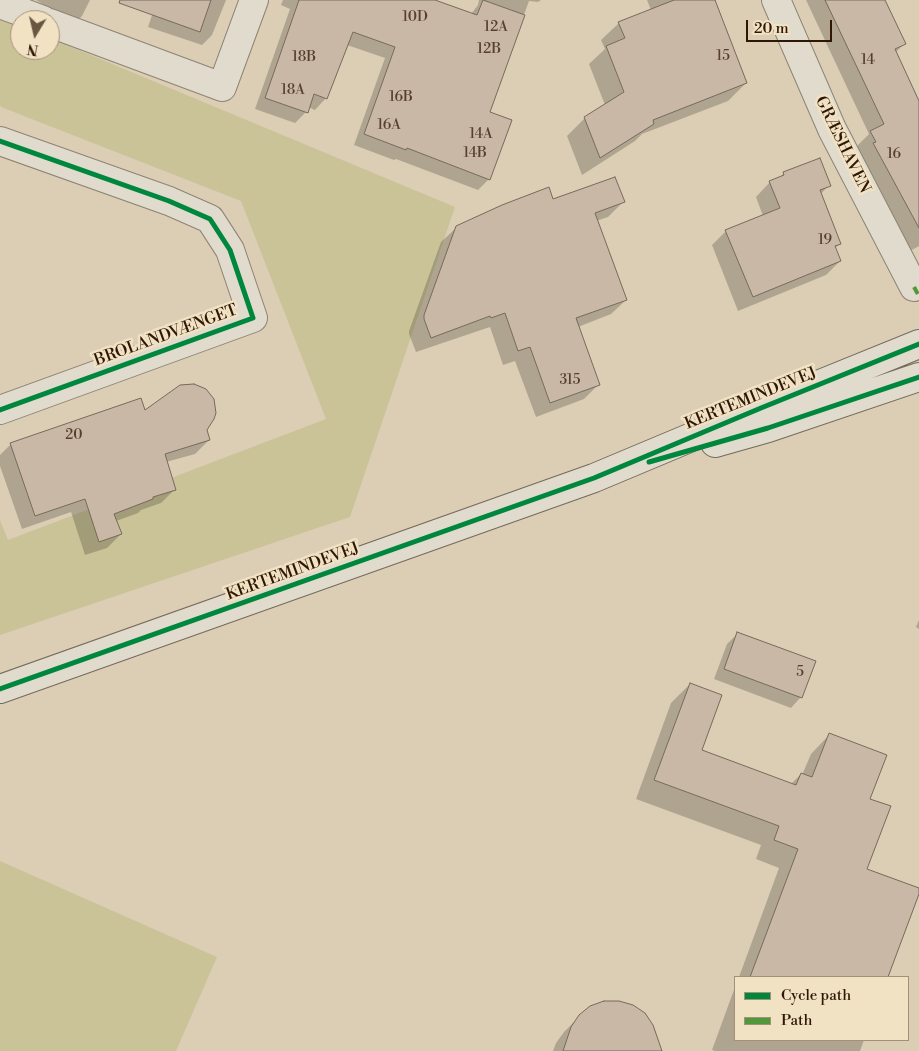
<!DOCTYPE html>
<meta charset="utf-8">
<style>
body{margin:0}
#map{position:relative;width:919px;height:1051px;overflow:hidden;background:#dbceb4;font-family:"Libre Bodoni",serif}
canvas{display:block}
.legend{position:absolute;left:734px;top:976px;width:175px;height:65px;box-sizing:border-box;background:#f1e2c4;border:1px solid #a39078;margin:0;padding:6px 9px;list-style:none;font-size:15px;color:#2f1605}
.legend li{display:flex;align-items:center;gap:10px;height:25px}
.legend b{width:25px;border:1px solid #a39078}
.north{position:absolute;left:10px;top:10px;width:50px;height:50px;box-sizing:border-box;background:#f1e2c4;border:1px solid #a39078;border-radius:50%;rotate:189deg;font-size:14px;font-weight:700;line-height:20px;text-align:center;color:#2f1605}
.north::after{content:'';display:block;margin:auto;width:18px;height:22px;background:#6b5642;clip-path:polygon(50% 0,100% 100%,50% 72%,0 100%)}
.scale{position:absolute;left:746px;top:20px;width:86px;height:22px;box-sizing:border-box;border:2px solid #2f1605;border-top:0;padding-left:6px;font-size:15px;line-height:18px;white-space:nowrap;color:#2f1605;-webkit-text-stroke:4px #f1e2c4;paint-order:stroke}
</style>
<div id="map">
<canvas width="919" height="1051"></canvas>
<ul class="legend">
<li><b style="height:6px;background:#00873e"></b>Cycle path</li>
<li><b style="height:6px;background:#50983a"></b>Path</li>
</ul>
<div class="north">N</div>
<div class="scale">20 m</div>
</div>
<script>
const ctx = document.querySelector('canvas').getContext('2d');
ctx.lineJoin = 'round';
function paint(path, color) { ctx.fillStyle = color; ctx.fill(path, 'evenodd'); }
const poly = rows => new Path2D(rows.map(r => 'M' + r).join(''));
function stroke(path, color, width, dash) { ctx.strokeStyle = color; ctx.lineWidth = width; ctx.lineCap = dash ? 'butt' : 'round'; ctx.setLineDash(dash || []); ctx.stroke(path); }
function drawText(font, color, halo, rows, align = 'center') {
  ctx.font = font + ' "Libre Bodoni",serif'; ctx.lineWidth = 5; ctx.setLineDash([]); ctx.textBaseline = 'middle'; ctx.strokeStyle = halo; ctx.fillStyle = color; for (const [text, x, y, turn = 0] of rows) {
    ctx.save(); ctx.translate(x, y); ctx.rotate((+turn || 0) * Math.PI / 180); ctx.textAlign = isNaN(turn) ? turn : align; if (halo) ctx.strokeText(text, 0, 0); ctx.fillText(text, 0, 0); ctx.restore();
  }
}
const green = poly([
 [1,18,20,26,20,50,50,50,50,38,455,207,350,517,0,635,0,520,8,540,326,419,241,201,1,107,0,105,0,20],
 [0,861,217,957,176,1051,0,1051]
]);
const shadow = poly([
 [36,0,90,0,82,16,67,31,40,17,46,6],
 [157,0,226,0,212,35,202,45,148,27],
 [283,0,431,0,471,14,478,5,479,0,541,0,538,2,529,1,489,112,489,179,478,190,396,159,394,160,354,145,385,58,347,45,326,98,315,110,308,107,306,112,295,123,255,109,290,9,281,5],
 [647,0,714,0,746,83,728,101,642,134,635,141,582,175,567,136,585,118,605,105,589,64,605,49,601,40,619,23,651,10],
 [806,0,884,0,904,44,895,53,919,104,919,246,910,251,860,158,862,156,857,146,869,134],
 [784,173,829,185,820,195,840,244,835,248,840,261,826,275,738,311,712,245,726,231,763,216,756,197,770,182,778,179],
 [553,201,623,202,608,217,596,221,626,300,611,314,578,327,599,384,584,399,536,417,515,361,503,365,490,327,416,352,409,334,409,331,441,242,457,227],
 [144,412,205,430,209,440,195,454,166,462,175,489,161,503,141,510,138,513,116,521,121,534,107,548,85,555,71,512,22,529,0,466,0,455,11,444],
 [919,620,919,629,916,627],
 [738,633,801,697,791,708,714,679,727,644],
 [690,684,700,751,791,784,801,774,802,775,811,754,830,734,868,799,866,870,919,890,887,977,739,977,779,868,756,859,761,845,636,799,671,703],
 [735,987,735,1040,864,1040,860,1051,715,1051,712,1050],
 [580,1016,657,1051,553,1051,556,1043,564,1032]
]);
const building = poly([
 [120,0,211,0,200,32,119,3,120,0],
 [299,0,435,0,477,15,483,0,525,15,490,112,512,120,490,180,407,148,406,150,364,134,395,47,353,32,327,99,314,94,308,113,265,98,299,0],
 [674,0,715,0,747,83,653,120,654,124,600,158,584,117,624,92,606,46,625,38,618,22,674,0],
 [825,0,885,0,906,44,895,49,919,101,919,228,873,143,876,142,870,131,884,124,825,0],
 [820,158,831,186,820,190,841,244,835,246,841,261,753,297,725,230,780,208,769,181,784,175,783,172,820,158],
 [615,177,625,202,595,213,627,300,576,318,600,385,550,403,530,347,518,351,505,313,491,318,490,316,431,338,424,319,424,315,456,226,502,205,549,187,553,199,615,177],
 [194,384,206,389,214,399,216,413,214,419,207,430,210,440,165,454,176,490,153,497,153,499,114,514,122,534,99,542,85,499,35,516,10,443,141,398,145,410,180,385,194,384],
 [737,632,816,661,802,698,724,669,737,632],
 [690,683,722,695,702,750,796,785,801,773,812,777,829,733,887,755,870,799,891,806,867,869,919,888,919,894,888,977,750,977,798,849,774,840,779,826,654,780,690,683],
 [604,1001,619,1001,633,1005,645,1013,653,1025,662,1051,563,1051,571,1027,579,1015,590,1006,604,1001]
]);
const minor = poly([
 [776,0,832,129,914,287],
 [0,4,43,20],
 [50,23,222,87,254,0],
 [0,141,169,201,210,219,230,250,253,318,0,410]
]);
const secondary = poly([
 [715,443,768,428,919,377],
 [0,689,594,478,761,408,919,344]
]);
const quiet = poly([
 [914,287,919,296]
]);
const cycleway = poly([
 [0,141,169,201,210,219,230,250,253,318,0,410],
 [649,462,768,428,919,377],
 [0,689,594,478,761,408,919,344]
]);
const numberNames = [
 ["10D",415,18],
 ["12A",496,28],
 ["12B",489,50],
 ["15",723,57],
 ["18B",304,58],
 ["14",868,61],
 ["18A",293,91],
 ["16B",401,98],
 ["16A",389,126],
 ["14A",481,135],
 ["14B",475,154],
 ["16",894,155],
 ["19",825,241],
 ["315",570,381],
 ["20",74,436],
 ["5",800,673]
];
const streetNames = [
 ["GRÆSHAVEN",842,145,64],
 ["BROLANDVÆNGET",166,336,-20],
 ["KERTEMINDEVEJ",751,399,-22],
 ["KERTEMINDEVEJ",293,572,-20]
];
paint(green, '#cbc398');
paint(shadow, '#0003');
paint(building, '#cab8a7');
stroke(building, '#756a5b', 1);
stroke(minor, '#8d8373', 30);
stroke(secondary, '#756a5b', 30);
stroke(minor, '#e1dbce', 28);
stroke(secondary, '#e1dbce', 28);
stroke(quiet, '#50983a', 4, [8, 4]);
stroke(cycleway, '#00873e', 5);
drawText('14px', '#563f2e', null, numberNames);
drawText('16px', '#2f1605', '#f1e2c4', streetNames);
</script>
